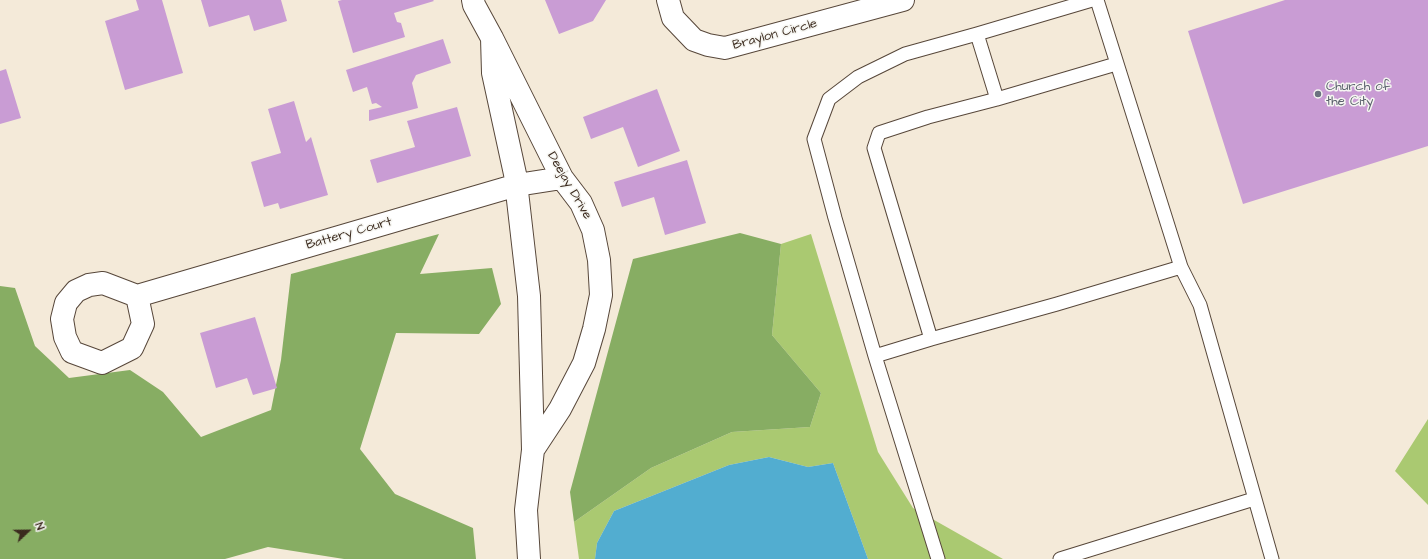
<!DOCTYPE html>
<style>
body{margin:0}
#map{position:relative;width:1428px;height:559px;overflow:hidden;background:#f4ead9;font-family:"Architects Daughter",sans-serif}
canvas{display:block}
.north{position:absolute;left:8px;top:511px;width:40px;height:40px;-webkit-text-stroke:3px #f6f6f2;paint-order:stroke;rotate:68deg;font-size:11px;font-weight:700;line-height:16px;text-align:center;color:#3b2a1e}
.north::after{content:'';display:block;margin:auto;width:14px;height:18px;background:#3b2a1e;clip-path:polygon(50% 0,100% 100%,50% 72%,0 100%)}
</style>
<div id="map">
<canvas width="1428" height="559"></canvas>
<div class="north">N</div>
</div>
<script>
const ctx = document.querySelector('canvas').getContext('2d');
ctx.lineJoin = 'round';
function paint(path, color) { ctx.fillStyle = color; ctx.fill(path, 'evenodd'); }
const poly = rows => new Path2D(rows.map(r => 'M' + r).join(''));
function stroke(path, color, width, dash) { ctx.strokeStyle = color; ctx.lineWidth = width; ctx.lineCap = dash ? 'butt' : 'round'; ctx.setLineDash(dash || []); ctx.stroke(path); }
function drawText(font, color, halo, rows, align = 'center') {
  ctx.font = font + ' "Architects Daughter",sans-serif'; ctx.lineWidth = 3; ctx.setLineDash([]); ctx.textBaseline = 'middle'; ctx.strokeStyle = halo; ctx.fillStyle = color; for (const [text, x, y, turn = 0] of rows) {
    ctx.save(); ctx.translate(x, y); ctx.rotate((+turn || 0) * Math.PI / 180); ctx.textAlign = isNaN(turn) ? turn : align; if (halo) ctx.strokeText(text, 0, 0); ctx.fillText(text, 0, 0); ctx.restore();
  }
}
const green = poly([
 [811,234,878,452,913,508,1003,559,868,559,833,463,808,467,769,457,729,465,614,511,597,543,595,559,579,559,574,522,651,468,732,432,810,427,821,393,772,335,781,244],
 [1428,419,1428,505,1395,471]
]);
const forest = poly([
 [740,233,781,244,772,335,821,393,810,427,732,432,651,468,574,522,570,492,633,259],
 [439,234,420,274,492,268,501,304,479,334,396,333,360,449,395,494,473,528,476,559,344,559,268,547,225,559,0,559,0,286,15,288,35,346,69,378,130,370,163,392,201,437,271,410,281,360,291,274]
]);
const water = poly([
 [769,457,808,467,833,463,868,559,595,559,597,543,614,511,729,465]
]);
const building = poly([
 [136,0,162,0,183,73,125,90,105,21,139,10],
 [201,0,281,0,287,21,254,31,249,15,209,27],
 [342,0,433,0,434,1,394,13,397,22,401,23,405,37,353,53,338,1],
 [545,0,606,0,593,21,559,34],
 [1285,0,1428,0,1428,146,1243,204,1188,31],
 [443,39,451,63,416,75,412,83,418,108,369,121,369,110,382,107,376,103,372,104,367,87,353,92,346,70],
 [6,69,21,118,0,124,0,71],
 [657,89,680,151,638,167,623,127,591,139,583,117],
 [294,101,306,142,311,137,328,195,280,209,278,203,264,207,251,162,281,153,268,109],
 [457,107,471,156,377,183,370,160,415,147,407,121],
 [687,160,706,223,665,235,654,197,622,207,614,182],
 [255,317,277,388,253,395,247,378,216,388,200,333]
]);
const lane = poly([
 [1097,0,1181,267,1200,305,1272,559],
 [977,34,997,99],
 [931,339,874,148,879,133,928,117,997,99,1116,64],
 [875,356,931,339,1057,304,1181,267],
 [938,559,875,356,835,218,814,139,829,99,858,77,905,54,977,34,1092,0],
 [1060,559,1254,499]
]);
const street = poly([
 [473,0,474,5,492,38,562,178,581,203,593,230,599,260,601,295,594,329,584,363,560,409,533,450,529,296,515,174,493,73,492,38],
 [668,0,673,18,694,40,708,45,725,48,903,0],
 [137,296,143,324,132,348,102,363,72,352,65,337,62,319,66,303,76,291,89,285,103,283,137,296,517,185,562,178],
 [529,559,526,510,533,450]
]);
const markers = [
 [1318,94,4,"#6b7280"]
];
const streetNames = [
 ["Braylon Circle",775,35,-15],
 ["Deejay Drive",569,186,60],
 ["Battery Court",349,234,-16]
];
const worshipNames = [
 ["Church of",1326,87],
 ["the City",1326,102]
];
paint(green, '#aac971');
paint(forest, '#87ad63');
paint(water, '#52add0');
paint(building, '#c99cd4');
stroke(lane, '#57473a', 15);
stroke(street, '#57473a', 24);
stroke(lane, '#fff', 13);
stroke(street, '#fff', 22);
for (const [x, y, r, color] of markers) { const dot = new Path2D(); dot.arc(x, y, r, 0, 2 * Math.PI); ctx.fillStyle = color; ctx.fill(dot); stroke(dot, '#f6f6f2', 1.5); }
drawText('13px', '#3b2a1e', '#f6f6f2', streetNames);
drawText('13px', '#5b616d', '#f6f6f2', worshipNames, 'left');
</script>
